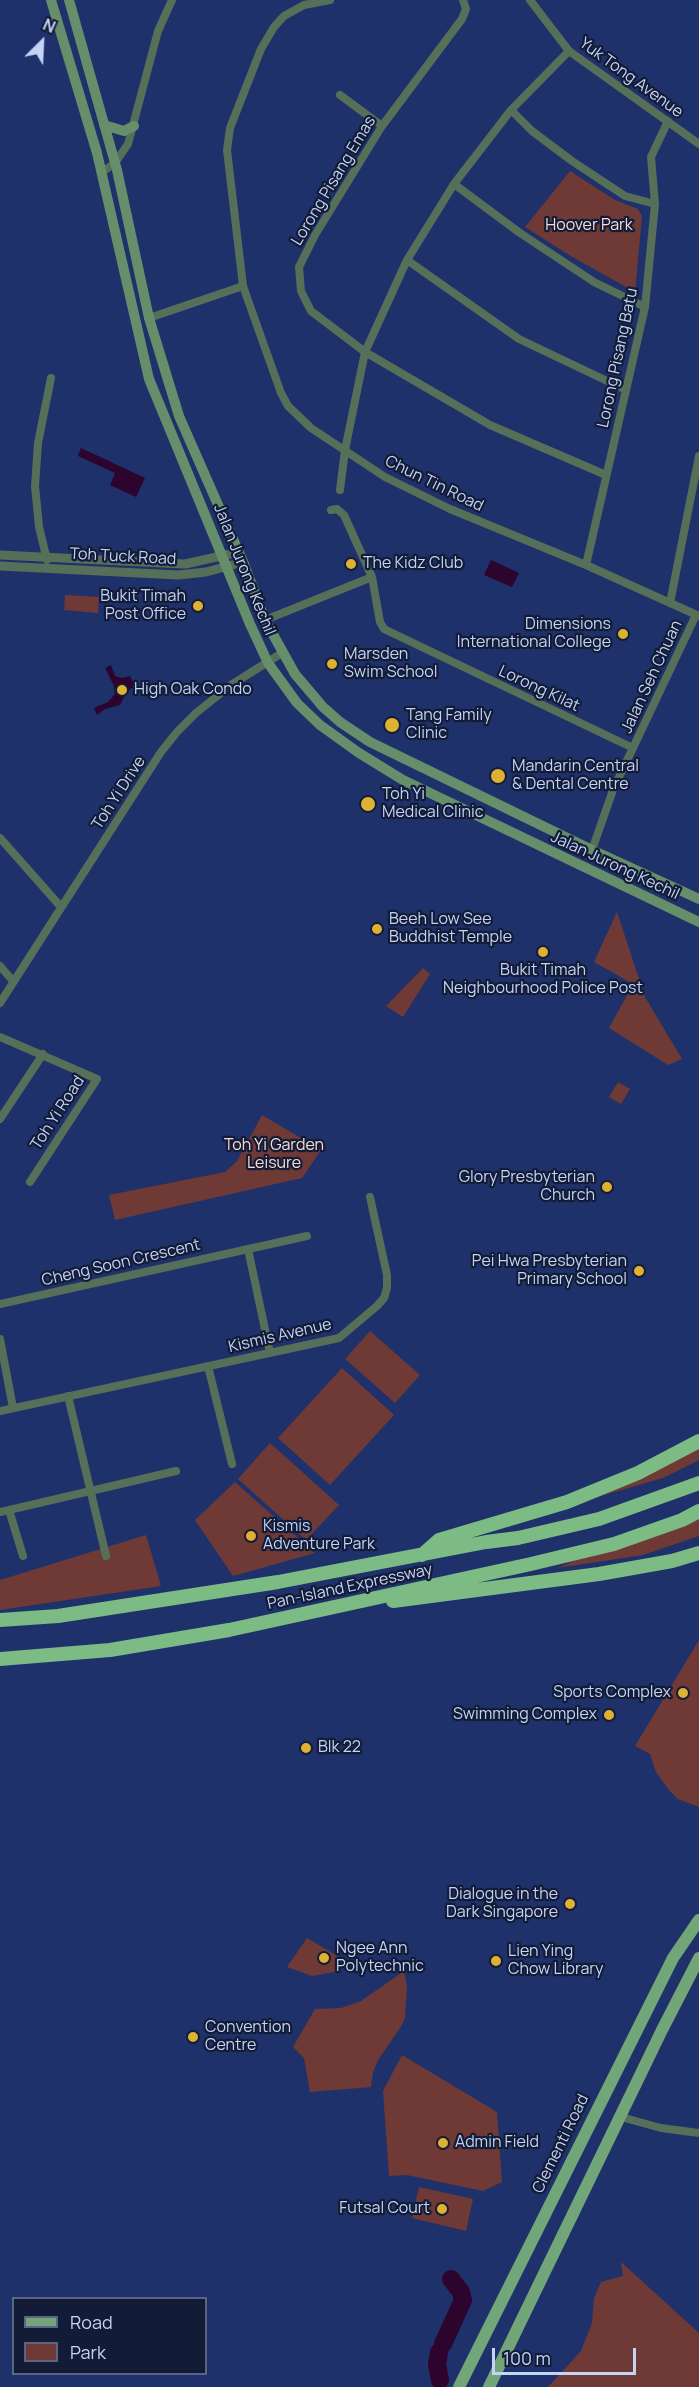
<!DOCTYPE html>
<style>
body{margin:0}
#map{position:relative;width:699px;height:2387px;overflow:hidden;background:#1f316a;font-family:Manrope,sans-serif}
canvas{display:block}
.legend{position:absolute;left:12px;top:2297px;width:195px;height:78px;box-sizing:border-box;background:#131c36;border:2px solid #5a6583;margin:0;padding:8px 10px;list-style:none;font-size:18px;color:#c4d3f6}
.legend li{display:flex;align-items:center;gap:12px;height:30px}
.legend b{width:30px;border:2px solid #5a6583}
.north{position:absolute;left:12px;top:12px;width:60px;height:60px;-webkit-text-stroke:4px #131c36;paint-order:stroke;rotate:24deg;font-size:16px;font-weight:700;line-height:24px;text-align:center;color:#c4d3f6}
.north::after{content:'';display:block;margin:auto;width:21px;height:27px;background:#c4d3f6;clip-path:polygon(50% 0,100% 100%,50% 72%,0 100%)}
.scale{position:absolute;left:492px;top:2348px;width:144px;height:27px;box-sizing:border-box;border:3px solid #c4d3f6;border-top:0;padding-left:8px;font-size:18px;line-height:21px;white-space:nowrap;color:#c4d3f6;-webkit-text-stroke:4px #131c36;paint-order:stroke}
</style>
<div id="map">
<canvas width="699" height="2387"></canvas>
<ul class="legend">
<li><b style="height:8px;background:#72a577"></b>Road</li>
<li><b style="height:16px;background:#6f3a35"></b>Park</li>
</ul>
<div class="north">N</div>
<div class="scale">100 m</div>
</div>
<script>
const ctx = document.querySelector('canvas').getContext('2d');
ctx.lineJoin = 'round';
function paint(path, color) { ctx.fillStyle = color; ctx.fill(path, 'evenodd'); }
const poly = rows => new Path2D(rows.map(r => 'M' + r).join(''));
function stroke(path, color, width, dash) { ctx.strokeStyle = color; ctx.lineWidth = width; ctx.lineCap = dash ? 'butt' : 'round'; ctx.setLineDash(dash || []); ctx.stroke(path); }
function drawText(font, color, halo, rows, align = 'center') {
  ctx.font = font + ' Manrope,sans-serif'; ctx.lineWidth = 4.5; ctx.setLineDash([]); ctx.textBaseline = 'middle'; ctx.strokeStyle = halo; ctx.fillStyle = color; for (const [text, x, y, turn = 0] of rows) {
    ctx.save(); ctx.translate(x, y); ctx.rotate((+turn || 0) * Math.PI / 180); ctx.textAlign = isNaN(turn) ? turn : align; if (halo) ctx.strokeText(text, 0, 0); ctx.fillText(text, 0, 0); ctx.restore();
  }
}
const green = poly([
 [570,171,615,200,638,209,642,216,635,292,569,255,525,227],
 [65,595,99,597,98,613,64,610],
 [617,912,645,997,682,1059,668,1065,609,1028,633,984,594,962],
 [423,968,430,974,403,1017,386,1006],
 [618,1082,630,1089,621,1104,609,1097],
 [262,1115,321,1150,302,1178,115,1220,109,1195,225,1172,237,1161],
 [370,1331,420,1375,395,1403,345,1359],
 [342,1368,394,1415,330,1485,278,1438],
 [270,1443,339,1505,306,1540,238,1479],
 [699,1446,699,1460,663,1478,580,1502],
 [235,1482,315,1553,233,1576,195,1520],
 [699,1508,699,1536,643,1555,557,1568],
 [146,1535,161,1586,0,1610,0,1580],
 [699,1640,699,1807,678,1799,669,1790,656,1772,650,1754,635,1746],
 [307,1938,349,1963,334,1972,312,1976,287,1967],
 [404,1971,407,1987,405,2018,400,2028,378,2060,373,2072,371,2087,310,2092,304,2058,293,2047,315,2009,341,2008,361,2001],
 [402,2055,497,2112,502,2182,483,2191,407,2175,389,2176,383,2091],
 [419,2187,473,2199,466,2231,412,2218],
 [621,2262,699,2333,699,2387,548,2387,581,2351,592,2323,594,2298,601,2282,623,2276]
]);
const water = poly([
 [81,448,145,478,136,497,110,485,115,473,78,456],
 [491,560,519,573,512,587,484,575],
 [111,665,115,676,122,678,130,676,135,686,127,691,120,705,105,709,97,715,94,708,108,702,115,694,114,686,105,668]
]);
const river = poly([
 [443,2344,463,2300,461,2292,451,2279],
 [439,2352,437,2364,440,2380]
]);
const minor = poly([
 [330,0,304,5,284,16,274,27,261,49,230,128,227,150,243,286,281,393,288,406,311,428,385,477,450,509,586,565,699,616],
 [463,0,466,9,462,19,382,126,315,235,299,267,301,291,311,311,365,352,490,425,606,475],
 [530,0,569,51,699,144],
 [340,95,382,126],
 [511,110,532,131,572,161,625,196,655,204],
 [101,173,115,163,128,144,158,31,172,0],
 [454,184,520,233,594,282,645,307],
 [407,260,519,339,626,390],
 [149,318,243,286],
 [340,490,345,450,365,352,407,260,454,184,511,110,569,51],
 [331,510,337,509,344,515,372,577,380,622,384,629,633,748],
 [47,560,39,527,35,486,38,443,51,378],
 [586,565,645,307,655,204,651,157,668,121],
 [670,603,699,456],
 [265,620,372,577],
 [0,838,61,907],
 [592,850,613,790,696,615],
 [0,966,13,981],
 [0,1003,161,752,177,732,196,713,231,685,282,653],
 [0,1037,97,1079,30,1182],
 [0,1119,43,1054],
 [248,1249,270,1353],
 [0,1304,307,1236],
 [0,1339,13,1408],
 [208,1366,232,1464],
 [68,1396,106,1556],
 [0,1411,339,1338,377,1306,384,1298,387,1288,387,1275,370,1197],
 [9,1510,23,1556],
 [0,1512,176,1471],
 [621,2117,661,2128,699,2133]
]);
const tertiary = poly([
 [0,555,185,564,239,552],
 [0,566,178,575,206,572,243,562]
]);
const secondary = poly([
 [51,0,97,153,149,379,250,624,268,663,297,703,320,725,359,753,403,780,699,922],
 [69,0,117,170,149,318,179,416,244,564,265,620,295,674,323,707,340,722,370,742,592,850,699,899],
 [104,125,124,131,134,126]
]);
const primary = poly([
 [459,2387,673,1958,699,1920],
 [489,2387,662,2030,699,1958]
]);
const motorway = poly([
 [422,1555,439,1540,567,1502,638,1473,699,1441],
 [393,1601,599,1574,672,1561,699,1553],
 [0,1620,58,1616,278,1582,486,1542,518,1538,599,1519,699,1483],
 [0,1659,110,1650,229,1630,531,1564,614,1544,682,1520,699,1511]
]);
const markers = [
 [351,564,6,"#dfb133"],
 [198,606,6,"#dfb133"],
 [623,634,6,"#dfb133"],
 [332,664,6,"#dfb133"],
 [122,690,6,"#dfb133"],
 [392,725,8,"#dfb133"],
 [498,776,8,"#dfb133"],
 [368,804,8,"#dfb133"],
 [377,929,6,"#dfb133"],
 [543,952,6,"#dfb133"],
 [607,1187,6,"#dfb133"],
 [639,1271,6,"#dfb133"],
 [251,1536,6,"#dfb133"],
 [683,1693,6,"#dfb133"],
 [609,1715,6,"#dfb133"],
 [306,1748,6,"#dfb133"],
 [570,1904,6,"#dfb133"],
 [324,1958,6,"#dfb133"],
 [496,1961,6,"#dfb133"],
 [193,2037,6,"#dfb133"],
 [443,2143,6,"#dfb133"],
 [442,2209,6,"#dfb133"]
];
const streetNames = [
 ["Yuk Tong Avenue",631,78,36],
 ["Lorong Pisang Emas",334,181,-59],
 ["Lorong Pisang Batu",618,358,-78],
 ["Chun Tin Road",434,484,26],
 ["Toh Tuck Road",123,557,3],
 ["Jalan Jurong Kechil",244,570,68],
 ["Jalan Seh Chuan",652,677,-65],
 ["Lorong Kilat",539,689,25],
 ["Toh Yi Drive",119,793,-57],
 ["Jalan Jurong Kechil",615,866,25],
 ["Toh Yi Road",58,1113,-57],
 ["Cheng Soon Crescent",121,1263,-13],
 ["Kismis Avenue",280,1336,-13],
 ["Pan-Island Expressway",350,1587,-12],
 ["Clementi Road",561,2144,-64]
];
const parkNames = [
 ["Hoover Park",589,226],
 ["Toh Yi Garden",274,1146],
 ["Leisure",274,1164]
];
const poiNames = [
 ["The Kidz Club",363,564],
 ["Bukit Timah",186,597,"right"],
 ["Post Office",186,615,"right"],
 ["Dimensions",611,625,"right"],
 ["International College",611,643,"right"],
 ["Marsden",344,655],
 ["Swim School",344,673],
 ["High Oak Condo",134,690],
 ["Tang Family",406,716],
 ["Clinic",406,734],
 ["Mandarin Central",512,767],
 ["& Dental Centre",512,785],
 ["Toh Yi",382,795],
 ["Medical Clinic",382,813],
 ["Beeh Low See",389,920],
 ["Buddhist Temple",389,938],
 ["Bukit Timah",543,971,"center"],
 ["Neighbourhood Police Post",543,989,"center"],
 ["Glory Presbyterian",595,1178,"right"],
 ["Church",595,1196,"right"],
 ["Pei Hwa Presbyterian",627,1262,"right"],
 ["Primary School",627,1280,"right"],
 ["Kismis",263,1527],
 ["Adventure Park",263,1545],
 ["Sports Complex",671,1693,"right"],
 ["Swimming Complex",597,1715,"right"],
 ["Blk 22",318,1748],
 ["Dialogue in the",558,1895,"right"],
 ["Dark Singapore",558,1913,"right"],
 ["Ngee Ann",336,1949],
 ["Polytechnic",336,1967],
 ["Lien Ying",508,1952],
 ["Chow Library",508,1970],
 ["Convention",205,2028],
 ["Centre",205,2046],
 ["Admin Field",455,2143],
 ["Futsal Court",430,2209,"right"]
];
paint(green, '#6f3a35');
paint(water, '#2c042d');
stroke(river, '#2c042d', 18);
stroke(minor, '#566f58', 8);
stroke(tertiary, '#566f58', 9);
stroke(secondary, '#668e6a', 10);
stroke(primary, '#72a577', 12);
stroke(motorway, '#7cbb83', 14);
for (const [x, y, r, color] of markers) { const dot = new Path2D(); dot.arc(x, y, r, 0, 2 * Math.PI); ctx.fillStyle = color; ctx.fill(dot); stroke(dot, '#131c36', 2); }
drawText('16px', '#c4d3f6', '#131c36', streetNames);
drawText('16px', '#f4dbd7', '#131c36', parkNames);
drawText('16px', '#c4d3f6', '#131c36', poiNames, 'left');
</script>
